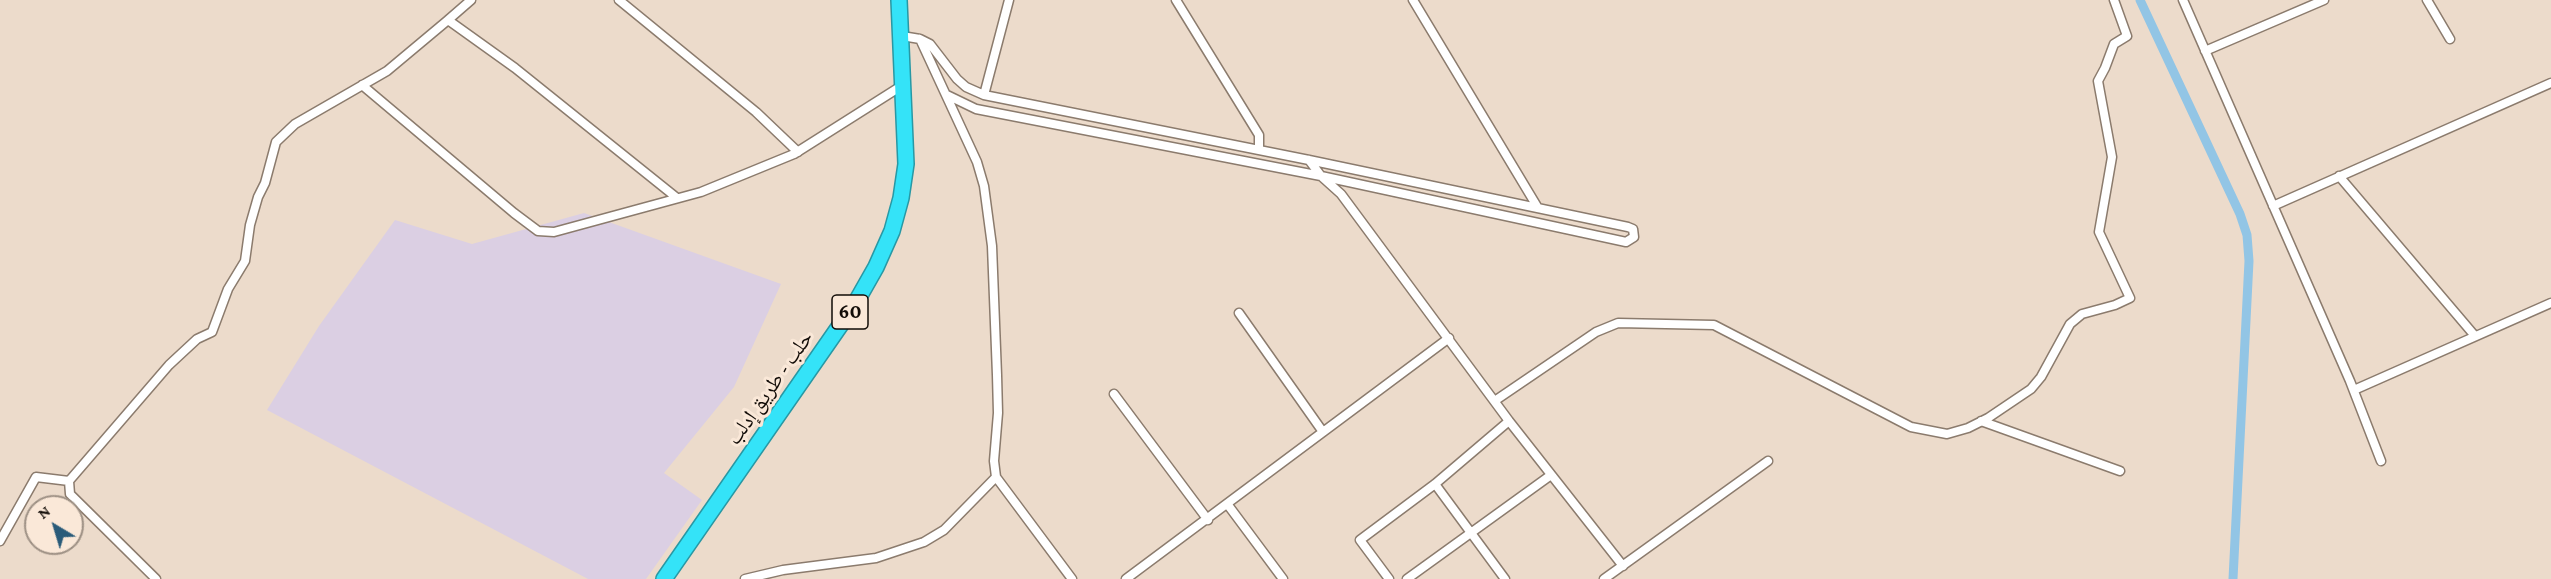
<!DOCTYPE html>
<meta charset="utf-8">
<style>
body{margin:0}
#map{position:relative;width:2551px;height:579px;overflow:hidden;background:#ecdbcb;font-family:"Crimson Pro",serif}
canvas{display:block}
.north{position:absolute;left:24px;top:495px;width:60px;height:60px;box-sizing:border-box;background:#fae8d8;border:2px solid #9d9084;border-radius:50%;rotate:322deg;font-size:16px;font-weight:700;line-height:24px;text-align:center;color:#120c07}
.north::after{content:'';display:block;margin:auto;width:21px;height:27px;background:#2a5b79;clip-path:polygon(50% 0,100% 100%,50% 72%,0 100%)}
</style>
<div id="map">
<canvas width="2551" height="579"></canvas>
<div class="north">N</div>
</div>
<script>
const ctx = document.querySelector('canvas').getContext('2d');
ctx.lineJoin = 'round';
function paint(path, color) { ctx.fillStyle = color; ctx.fill(path, 'evenodd'); }
const poly = rows => new Path2D(rows.map(r => 'M' + r).join(''));
function stroke(path, color, width, dash) { ctx.strokeStyle = color; ctx.lineWidth = width; ctx.lineCap = dash ? 'butt' : 'round'; ctx.setLineDash(dash || []); ctx.stroke(path); }
function drawText(font, color, halo, rows, align = 'center') {
  ctx.font = font + ' "Crimson Pro","Noto Naskh Arabic",serif'; ctx.lineWidth = 6; ctx.setLineDash([]); ctx.textBaseline = 'middle'; ctx.strokeStyle = halo; ctx.fillStyle = color; for (const [text, x, y, turn = 0] of rows) {
    ctx.save(); ctx.translate(x, y); ctx.rotate((+turn || 0) * Math.PI / 180); ctx.textAlign = isNaN(turn) ? turn : align; if (halo) ctx.strokeText(text, 0, 0); ctx.fillText(text, 0, 0); ctx.restore();
  }
}
const industrial = poly([
 [584,213,781,284,734,387,664,473,702,500,646,579,588,579,267,410,319,326,395,220,472,244]
]);
const canal = poly([
 [2140,0,2240,214,2247,235,2249,261,2233,579]
]);
const street = poly([
 [619,0,756,112,798,152],
 [1176,0,1259,135,1259,150],
 [1413,0,1538,208],
 [2183,0,2350,381,2381,461],
 [2427,0,2450,39],
 [448,20,471,0],
 [920,39,930,44,957,79,966,87,984,95,1309,160,1628,227,1633,229,1634,237,1626,242,1321,176,976,109,947,95],
 [2205,51,2324,0],
 [362,85,514,213,538,231,554,232,701,192,794,154,903,85],
 [984,95,1009,0],
 [1309,160,1321,176,1341,194,1509,421,1623,566],
 [2339,176,2475,336],
 [2273,206,2551,83],
 [1239,313,1323,432],
 [2354,390,2551,303],
 [1114,394,1208,520],
 [1496,400,1596,332,1618,323,1714,325,1911,427,1947,434,1968,428,1988,418,2031,389,2041,377,2070,324,2082,314,2115,305,2130,298,2099,232,2112,157,2098,81,2105,68,2114,44,2127,36,2114,0],
 [1981,421,2120,471],
 [996,477,1072,579],
 [69,481,70,494,156,579],
 [1435,484,1505,579],
 [1228,505,1283,579],
 [0,541,36,477,69,481,169,365,197,339,212,332,228,289,245,261,250,225,258,197,265,183,276,142,295,124,387,71,448,20,515,68,677,198],
 [745,579,783,570,876,558,924,542,944,530,996,477,994,461,998,413,997,375,992,246,984,186,977,162,920,39,902,36],
 [1126,579,1449,338],
 [1389,579,1360,540,1435,484,1509,421],
 [1407,579,1551,475],
 [1604,579,1768,461]
]);
const highway = poly([
 [664,579,855,304,876,267,892,231,901,198,906,164,899,0]
]);
const shields = [
 [850,312,36]
];
const shieldNames = [
 ["60",850,312]
];
const streetNames = [
 ["حلب - طريق إدلب",770,388,-55]
];
paint(industrial, '#dbcfe3');
stroke(canal, '#92c5e5', 9);
stroke(street, '#8b7b6d', 11);
stroke(highway, '#2898a4', 18);
stroke(street, '#fff', 8);
stroke(highway, '#34e3f8', 15);
for (const [x, y, w] of shields) { const box = new Path2D(); box.roundRect(x - w / 2, y - 17, w, 34, 4.5); ctx.fillStyle = '#fae8d8'; ctx.fill(box); stroke(box, '#120c07', 1.5); }
drawText('bold 20px', '#120c07', null, shieldNames);
drawText('21px', '#120c07', '#fae8d8', streetNames);
</script>
